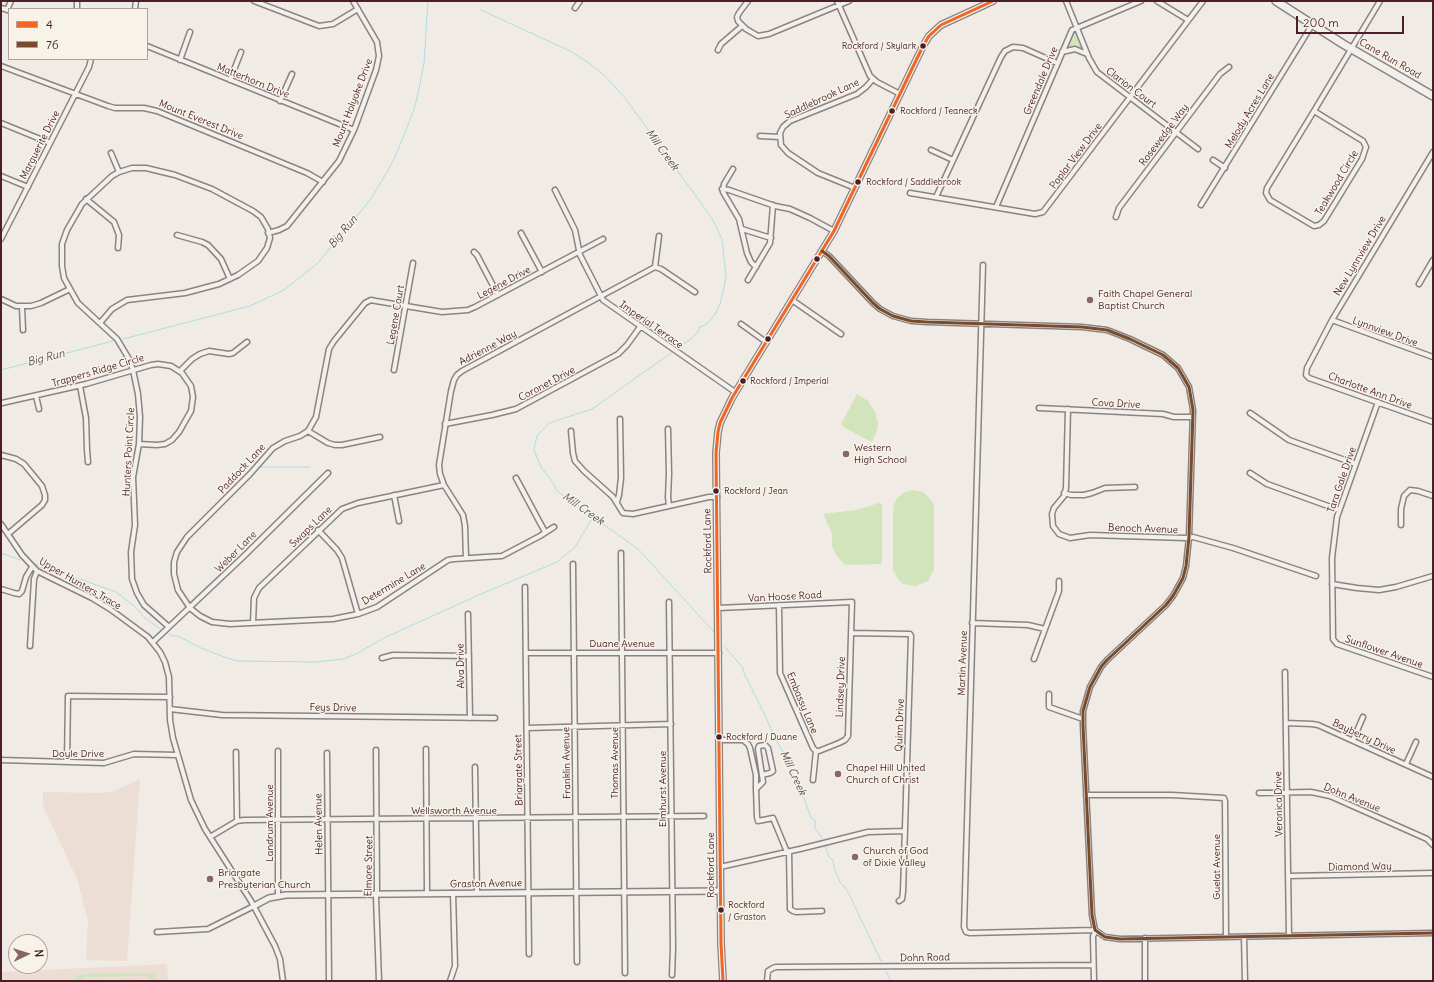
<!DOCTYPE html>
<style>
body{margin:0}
#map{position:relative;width:1434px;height:982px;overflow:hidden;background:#f1ebe5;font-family:Delius,sans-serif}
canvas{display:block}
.frame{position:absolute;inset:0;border:2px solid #4a1f2b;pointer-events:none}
.legend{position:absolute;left:8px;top:8px;width:140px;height:52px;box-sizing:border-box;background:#f7f3e8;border:1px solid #b29e9c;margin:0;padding:5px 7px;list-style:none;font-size:12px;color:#4a1f2b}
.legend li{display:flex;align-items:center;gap:8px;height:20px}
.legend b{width:20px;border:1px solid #b29e9c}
.north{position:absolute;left:8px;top:934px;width:40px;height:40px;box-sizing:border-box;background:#f7f3e8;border:1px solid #b29e9c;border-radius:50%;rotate:86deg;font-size:11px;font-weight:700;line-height:16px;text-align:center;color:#4a1f2b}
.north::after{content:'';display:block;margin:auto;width:14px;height:18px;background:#84666c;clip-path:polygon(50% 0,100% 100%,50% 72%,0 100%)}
.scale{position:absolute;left:1296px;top:16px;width:108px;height:18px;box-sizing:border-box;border:2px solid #4a1f2b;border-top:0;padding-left:5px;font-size:12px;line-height:14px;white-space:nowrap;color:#4a1f2b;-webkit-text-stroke:3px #f7f3e8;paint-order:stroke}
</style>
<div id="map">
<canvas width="1434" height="982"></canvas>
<div class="frame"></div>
<ul class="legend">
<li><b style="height:5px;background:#f26522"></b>4</li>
<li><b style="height:5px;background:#7a4b2a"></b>76</li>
</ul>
<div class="north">N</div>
<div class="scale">200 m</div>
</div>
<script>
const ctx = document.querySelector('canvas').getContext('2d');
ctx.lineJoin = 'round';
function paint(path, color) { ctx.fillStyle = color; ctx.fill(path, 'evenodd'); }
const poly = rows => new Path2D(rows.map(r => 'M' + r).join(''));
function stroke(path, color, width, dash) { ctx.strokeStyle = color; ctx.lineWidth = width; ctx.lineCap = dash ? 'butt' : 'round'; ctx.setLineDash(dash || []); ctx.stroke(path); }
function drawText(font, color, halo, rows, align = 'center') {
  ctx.font = font + ' Delius,sans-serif'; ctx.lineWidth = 3; ctx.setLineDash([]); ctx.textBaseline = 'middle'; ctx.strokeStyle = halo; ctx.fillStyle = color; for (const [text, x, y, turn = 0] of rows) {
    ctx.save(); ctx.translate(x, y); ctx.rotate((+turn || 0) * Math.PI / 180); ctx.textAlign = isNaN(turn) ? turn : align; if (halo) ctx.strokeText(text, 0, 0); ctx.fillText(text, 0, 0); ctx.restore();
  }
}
const built = poly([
 [140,779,127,961,86,960,88,920,77,879,43,806,43,792,102,793,114,791],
 [167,964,168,981,1,981,1,972]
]);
const green = poly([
 [1074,31,1076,31,1083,49,1075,47,1066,48,1071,34],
 [857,394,868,401,875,412,878,424,877,430,872,442,845,428,841,424],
 [912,490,923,492,931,500,934,505,934,569,928,581,916,586,903,584,898,579,893,570,893,512,894,504,898,497,905,492],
 [879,503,882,504,882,564,845,565,837,556,832,546,832,533,823,514,856,510],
 [155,973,155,976,153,976,158,981,155,981,146,976,86,977,77,981,72,981,77,976,85,974]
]);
const stream = poly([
 [481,10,570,51,589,63,606,77,625,98,711,217,717,228,722,240,726,275,724,288,720,304,715,315,707,324,700,327,697,333,692,338,678,348],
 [123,339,250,306,284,290,317,264,371,199,387,172,395,157,414,110,419,89,424,63,428,1],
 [671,353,592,409,549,423,537,436,534,450,541,467,552,481,557,491,638,549,714,632],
 [1,370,113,341],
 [260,467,310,467],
 [1,553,20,560],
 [36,564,41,567,52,571,60,572,116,592,133,605,144,617,160,629],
 [190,602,242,554,319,478],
 [169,634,172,636,178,636,201,648,224,657,237,661,316,662,343,659,356,654,384,638,481,594,557,562,575,547,593,517],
 [725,647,743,668,744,673,764,713,776,740,785,755,799,792,804,798,811,818,815,820,815,828,822,838],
 [825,845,829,857,833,860,834,868,840,882,847,890,881,961],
 [886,971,891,981]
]);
const minor = poly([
 [77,1,77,9],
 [254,1,319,26,333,24,358,9],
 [748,1,739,13,737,17,738,21,746,29,758,36,769,34,849,1],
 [837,1,870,76,877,82,900,94],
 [1066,1,1089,58,1097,72,1198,149],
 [1157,1,1188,20],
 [1,8,9,10],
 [575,8,580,1],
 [135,9,136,1],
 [7,10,11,1],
 [147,46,354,130],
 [718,50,721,44,742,26],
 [1062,52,1075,49,1087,54],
 [180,60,190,32],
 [1,66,108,106,115,108,144,108,157,111,307,173,323,182],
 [230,80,241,52],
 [280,101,292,74],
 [1314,111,1363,141,1366,147,1362,159,1324,221,1319,225,1314,226,1270,200,1266,193,1267,188,1314,111],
 [1314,111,1380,1],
 [1,123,50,143],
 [760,136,780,137],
 [931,150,953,160],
 [1433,152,1332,320,1307,368,1306,375,1309,378,1433,422],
 [111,153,119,172],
 [1213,160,1225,168],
 [733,169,724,184,723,192,739,219,747,253,751,262,756,267],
 [1,176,28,187],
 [855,188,818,173,788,153,781,145,780,133,783,127,790,121,857,94,866,87,873,79],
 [722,189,729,190,775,206,790,209,810,218,834,231],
 [555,190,575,230,580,255,603,300,735,392],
 [910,193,1035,214,1043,212,1203,1],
 [936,197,1001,57,1005,51,1013,47,1023,48,1057,63],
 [86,199,114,222,119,235,118,248],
 [1201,205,1312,25],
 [996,207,1072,30,1141,1],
 [1116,217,1119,208,1220,74,1229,67],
 [742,229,771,238],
 [268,233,279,230,287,226,339,161,354,130,376,70,379,56,377,42,353,1],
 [521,233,542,272],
 [177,235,202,242,208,245,221,259,230,279],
 [1,239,89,67,91,59],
 [822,251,829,256,873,303,880,309,893,316,911,321,927,322,1082,327,1107,330,1130,339,1163,355,1178,368,1189,387,1193,410,1189,537,1186,566,1183,578,1173,596,1166,605,1107,660,1101,667,1090,687,1083,711,1083,726,1092,915,1095,930,1105,937,1120,939,1433,933],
 [474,252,477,255,498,295],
 [983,265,964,927,966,932,970,933,1095,930],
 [655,267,659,236],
 [748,280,770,243,773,205],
 [1419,284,1433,260],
 [1,299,16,306,31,306,41,303,70,289],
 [792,300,841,334],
 [22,307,23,330],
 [1332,320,1433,357],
 [100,323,112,309,127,300,185,293,219,284,238,275,258,261,267,248,270,238,268,229,261,217,253,211,212,189,175,175,146,168,132,168,119,172,112,176,82,204,67,230,62,244,62,266,64,278,70,289,78,303,117,339,129,359,133,370,138,394,140,417,139,444,133,477,135,525,131,552,132,579,137,593,144,605,169,627],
 [741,324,766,342],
 [394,370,413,263],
 [180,371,192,359,200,354,209,351,229,354,233,353,247,342],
 [80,386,86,418,87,450,88,462],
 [36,396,39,409],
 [1378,402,1337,517,1332,558,1333,639,1337,644,1433,677],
 [2,403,86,384,151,365,158,364,171,366,182,373,191,386,193,397,191,411,179,432,172,440,165,444,157,445,139,444],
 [1039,408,1163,414,1174,417,1192,417],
 [1068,409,1066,488,1064,496,1054,508,1052,514,1053,526,1059,534,1070,538,1090,535,1185,538,1193,537,1233,548,1316,576],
 [1250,413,1289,440,1356,464],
 [445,424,492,415,516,409,618,354,627,345,640,327],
 [668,429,669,474,668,497,669,506],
 [308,431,328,443,335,445,342,445,380,437],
 [571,431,573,453,575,461,584,471,613,497,623,513,633,514,709,497,717,497],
 [1,455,16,459,24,464,42,486,45,495,45,500,42,505,8,534],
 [1250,473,1267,484,1339,510],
 [516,478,545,532],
 [1064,493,1071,495,1084,495,1092,493,1105,488,1135,487],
 [394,495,399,521],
 [617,502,619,495,621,478,620,419],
 [1,524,22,555,37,571,92,598,110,609,148,637,160,652,165,662,169,677,170,720,173,738,191,800,205,829,251,901,275,946,280,959,283,981],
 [1401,525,1401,509,1404,496,1410,490,1418,491,1433,496],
 [554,527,540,536,502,556,454,559,448,560,377,607,358,614,333,619,230,624,212,622,200,616,190,608,178,590,174,574,174,562,177,552,187,537,250,474,273,448,285,441,300,436,308,431,316,417,329,349,334,341,365,303,371,300,376,301,442,312,468,310,475,307,603,239],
 [318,530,337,550,342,558,358,614],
 [621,553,625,973],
 [466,558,465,526,463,515,444,485,440,474,439,465,451,391,454,380,457,375,462,371,655,267,661,269,695,292],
 [573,564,577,962],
 [1332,584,1357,588,1379,590,1396,587,1433,576],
 [525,587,529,954],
 [1,589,14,593,19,594,22,591,26,577,32,567],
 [669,602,673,948,672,975],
 [779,605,780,673,813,748,816,751],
 [718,608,852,602,848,736,845,740,839,743,819,751,816,751],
 [468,614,470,718],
 [253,623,254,598,259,588,342,509,358,503,444,485],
 [972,623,1028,625,1045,629],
 [851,633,908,634,910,634,911,636,903,892,902,899,899,901],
 [153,642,243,557,328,473],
 [30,646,34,579,37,571],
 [526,653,719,653],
 [382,658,393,655,469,656],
 [1034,659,1059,591,1059,581],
 [1285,672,1289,936],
 [1049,694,1049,707,1083,719],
 [170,709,222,715,495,718],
 [1286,723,1312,724,1318,725,1433,777],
 [527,728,671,724],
 [720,740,743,740,748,744,750,748,756,775,756,789],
 [1353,740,1363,717],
 [426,749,427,893],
 [376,750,377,890,376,897,379,981],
 [278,751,278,895],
 [236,752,237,821],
 [327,753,329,981],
 [1,760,104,763,134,754,177,755],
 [67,762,68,696,170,697],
 [1406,764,1416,742],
 [475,767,477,893],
 [762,775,770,773,773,771,768,748,765,745,759,746,758,749,762,775,763,782,756,789,757,817,758,821,773,818,787,852],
 [813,780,816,751],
 [1259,793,1311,792,1330,796,1427,839,1433,845],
 [1086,795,1172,795,1224,798,1225,801,1226,937],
 [210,837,237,821,244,820,704,816],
 [789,851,790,909,793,911,796,912,822,911],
 [720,867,800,849,868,832,905,831],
 [1288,876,1433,873],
 [157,932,208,929,254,906],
 [1244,937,1245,981],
 [450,981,455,966,453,893],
 [767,981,768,971,773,968,776,967,1093,965],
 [1094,981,1093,936,1096,931],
 [1145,981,1145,938]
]);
const tertiary = poly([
 [254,906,269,898,286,895,720,891]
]);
const secondary = poly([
 [723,981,721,943,716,453,718,432,720,423,732,398,834,231,923,46,929,36,941,25,993,1]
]);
const trunk = poly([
 [1276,1,1343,44,1433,96]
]);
const bus1 = poly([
 [723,981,721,943,716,453,718,432,720,423,732,398,834,231,923,46,929,36,941,25,993,1]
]);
const bus2 = poly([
 [822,251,829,256,873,303,880,309,893,316,911,321,927,322,1082,327,1107,330,1130,339,1163,355,1178,368,1189,387,1193,410,1189,537,1186,566,1183,578,1173,596,1166,605,1107,660,1101,667,1090,687,1083,711,1083,726,1092,915,1095,930,1105,937,1120,939,1433,933]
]);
const markers = [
 [923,46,3.5,"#4a1f2b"],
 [892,111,3.5,"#4a1f2b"],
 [858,182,3.5,"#4a1f2b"],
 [817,259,3.5,"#4a1f2b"],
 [1090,300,4,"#84666c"],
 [768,339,3.5,"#4a1f2b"],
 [743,381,3.5,"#4a1f2b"],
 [846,454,4,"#84666c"],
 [716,491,3.5,"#4a1f2b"],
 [719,737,3.5,"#4a1f2b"],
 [838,774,4,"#84666c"],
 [855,857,4,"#84666c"],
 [210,879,4,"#84666c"],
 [721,910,3.5,"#4a1f2b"]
];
const busNames = [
 ["Rockford / Skylark",916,46,"right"],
 ["Rockford / Teaneck",900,111],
 ["Rockford / Saddlebrook",866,182],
 ["Rockford / Imperial",750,381],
 ["Rockford / Jean",724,491],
 ["Rockford / Duane",726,737],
 ["Rockford",728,905],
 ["/ Graston",728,917]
];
const streetNames = [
 ["Cane Run Road",1390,59,30],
 ["Matterhorn Drive",253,81,22],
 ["Greendale Drive",1041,81,-67],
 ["Clarion Court",1131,88,37],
 ["Saddlebrook Lane",822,99,-25],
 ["Mount Holyoke Drive",353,103,-69],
 ["Melody Acres Lane",1250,111,-59],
 ["Mount Everest Drive",201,120,22],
 ["Rosewedge Way",1164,135,-53],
 ["Marguerite Drive",40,145,-63],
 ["Poplar View Drive",1076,156,-53],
 ["Teakwood Circle",1337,183,-59],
 ["New Lynnview Drive",1360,256,-59],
 ["Legene Drive",504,283,-28],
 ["Legene Court",396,315,-80],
 ["Imperial Terrace",651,325,35],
 ["Lynnview Drive",1385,332,20],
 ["Adrienne Way",488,348,-28],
 ["Trappers Ridge Circle",98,371,-16],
 ["Coronet Drive",547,384,-28],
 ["Charlotte Ann Drive",1370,391,20],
 ["Cova Drive",1116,404,3],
 ["Hunters Point Circle",129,452,-87],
 ["Paddock Lane",242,469,-47],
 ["Tara Gale Drive",1342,480,-71],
 ["Swaps Lane",311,527,-44],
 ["Benoch Avenue",1143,529,2],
 ["Rockford Lane",708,541,-91],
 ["Weber Lane",236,552,-45],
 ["Upper Hunters Trace",80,584,30],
 ["Determine Lane",394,584,-31],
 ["Van Hoose Road",785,597,-3],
 ["Duane Avenue",622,644],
 ["Sunflower Avenue",1384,652,19],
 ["Martin Avenue",963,663,-88],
 ["Alva Drive",461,666,-91],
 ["Lindsey Drive",841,687,-88],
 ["Embassy Lane",802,703,67],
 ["Feys Drive",333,708,1],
 ["Quinn Drive",900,725,-88],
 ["Bayberry Drive",1364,737,25],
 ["Doyle Drive",78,754],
 ["Franklin Avenue",567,763,-91],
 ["Thomas Avenue",615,763,-90],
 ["Briargate Street",519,770,-91],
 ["Elmhurst Avenue",663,789,-90],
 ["Dohn Avenue",1352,798,22],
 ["Veronica Drive",1279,804,-91],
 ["Wellsworth Avenue",454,811],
 ["Landrum Avenue",270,823,-90],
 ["Helen Avenue",319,824,-91],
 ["Rockford Lane",711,865,-90],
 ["Elmore Street",369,866,-89],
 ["Guelat Avenue",1217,867,-90],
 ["Diamond Way",1360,867,-1],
 ["Graston Avenue",486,884,-1],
 ["Dohn Road",925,958,-1]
];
const poiNames = [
 ["Faith Chapel General",1098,294],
 ["Baptist Church",1098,306],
 ["Western",854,448],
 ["High School",854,460],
 ["Chapel Hill United",846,768],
 ["Church of Christ",846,780],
 ["Church of God",863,851],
 ["of Dixie Valley",863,863],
 ["Briargate",218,873],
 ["Presbyterian Church",218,885]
];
const waterNames = [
 ["Mill Creek",662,150,54],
 ["Big Run",343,232,-50],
 ["Big Run",46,358,-14],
 ["Mill Creek",583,509,35],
 ["Mill Creek",793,773,65]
];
paint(built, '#edded5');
paint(green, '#d1e4bc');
stroke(stream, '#a8dee4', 1);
stroke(minor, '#8d8282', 7);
stroke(tertiary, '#8d8282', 8);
stroke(secondary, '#8d8282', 8);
stroke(trunk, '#8d8282', 10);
stroke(minor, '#f2f0ec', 4);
stroke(tertiary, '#f2f0ec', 5);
stroke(secondary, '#f2f0ec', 5.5);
stroke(trunk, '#f2f0ec', 7);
stroke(bus1, '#f26522', 3);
stroke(bus2, '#7a4b2a', 3);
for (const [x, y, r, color] of markers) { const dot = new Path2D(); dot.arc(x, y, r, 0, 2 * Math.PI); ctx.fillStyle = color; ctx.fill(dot); stroke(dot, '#f7f3e8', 1.5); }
drawText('9px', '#4a1f2b', '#f7f3e8', busNames, 'left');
drawText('10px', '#4a1f2b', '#f7f3e8', streetNames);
drawText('10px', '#4a1f2b', '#f7f3e8', poiNames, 'left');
drawText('italic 11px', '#5a4e59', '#f7f3e8', waterNames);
</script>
